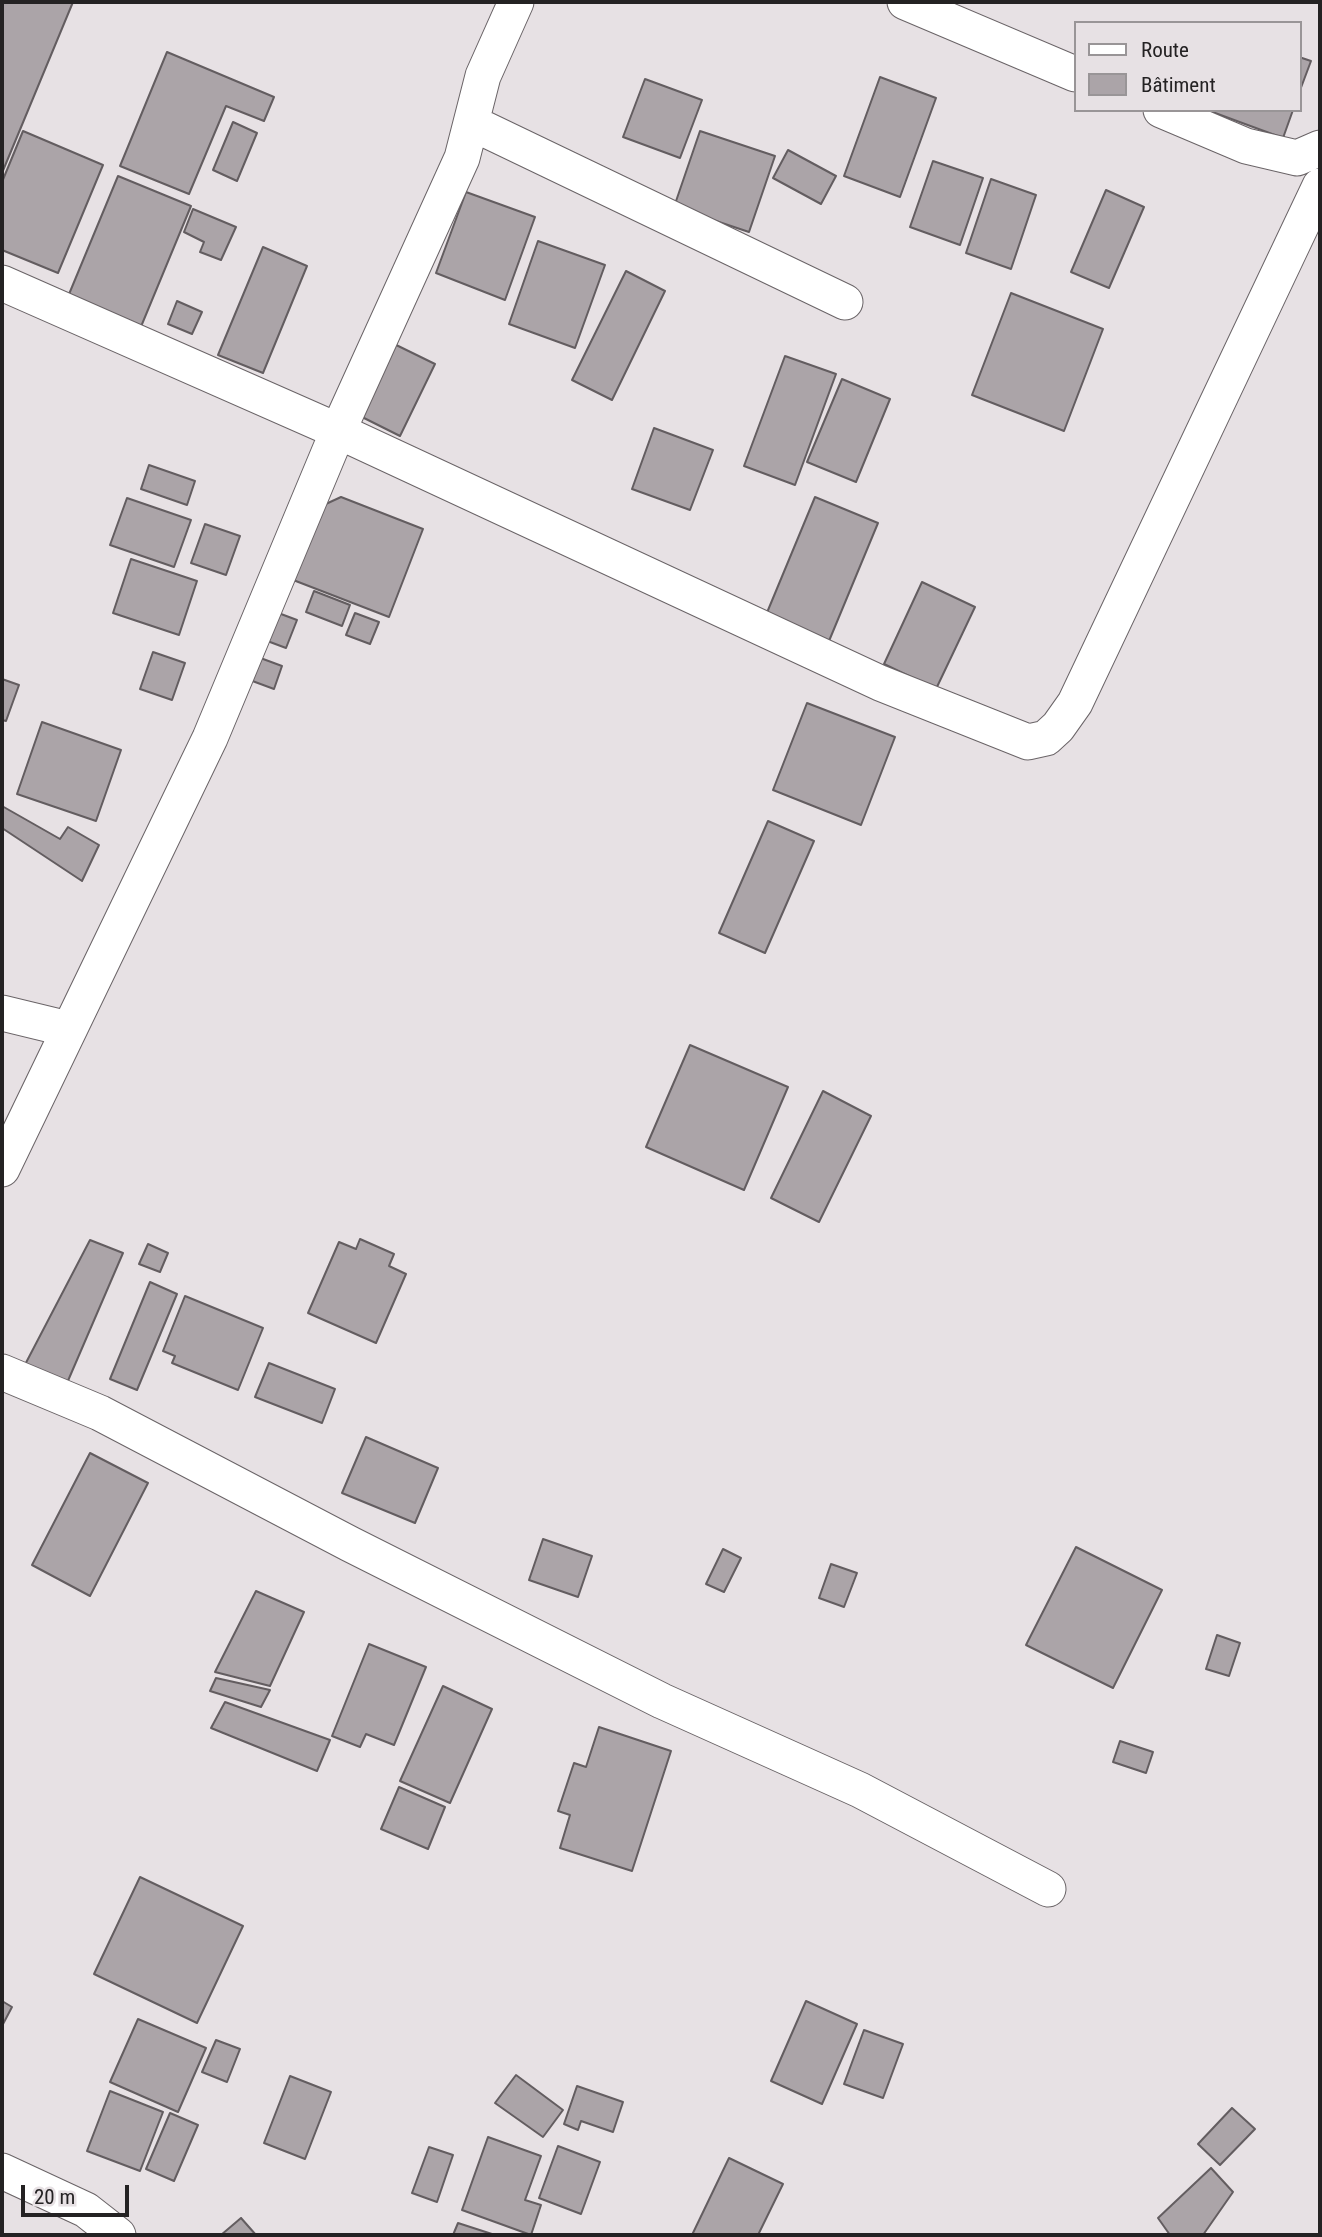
<!DOCTYPE html>
<meta charset="utf-8">
<style>
body{margin:0}
#map{position:relative;width:1322px;height:2237px;overflow:hidden;background:#e7e1e4;font-family:"Roboto Condensed",sans-serif}
canvas{display:block}
.frame{position:absolute;inset:0;border:4px solid #242223;pointer-events:none}
.legend{position:absolute;left:1074px;top:21px;width:228px;height:91px;box-sizing:border-box;background:#e7e1e4;border:2px solid #999597;margin:0;padding:9px 12px;list-style:none;font-size:21px;color:#242223}
.legend li{display:flex;align-items:center;gap:14px;height:35px}
.legend b{width:35px;border:2px solid #999597}
.scale{position:absolute;left:21px;top:2185px;width:108px;height:32px;box-sizing:border-box;border:4px solid #242223;border-top:0;padding-left:9px;font-size:21px;line-height:24px;white-space:nowrap;color:#242223;-webkit-text-stroke:5px #e7e1e4;paint-order:stroke}
</style>
<div id="map">
<canvas width="1322" height="2237"></canvas>
<div class="frame"></div>
<ul class="legend">
<li><b style="height:9px;background:#fff"></b>Route</li>
<li><b style="height:19px;background:#aba4a8"></b>Bâtiment</li>
</ul>
<div class="scale">20 m</div>
</div>
<script>
const ctx = document.querySelector('canvas').getContext('2d');
ctx.lineJoin = 'round';
function paint(path, color) { ctx.fillStyle = color; ctx.fill(path, 'evenodd'); }
const poly = rows => new Path2D(rows.map(r => 'M' + r).join(''));
function stroke(path, color, width, dash) { ctx.strokeStyle = color; ctx.lineWidth = width; ctx.lineCap = dash ? 'butt' : 'round'; ctx.setLineDash(dash || []); ctx.stroke(path); }
const building = poly([
 [2,2,73,2,2,173,2,2],
 [167,52,274,97,264,121,226,106,189,194,120,166,167,52],
 [1299,57,1311,61,1299,93,1299,57],
 [880,77,936,98,900,197,844,176,880,77],
 [645,79,702,100,680,158,623,137,645,79],
 [1207,110,1293,110,1283,138,1207,110],
 [233,122,257,133,237,181,213,170,233,122],
 [23,131,103,165,58,273,2,250,2,182,23,131],
 [700,131,775,156,749,232,674,207,700,131],
 [788,150,836,176,821,204,773,178,788,150],
 [933,161,983,178,960,245,910,227,933,161],
 [118,176,191,206,140,329,67,299,118,176],
 [991,179,1036,195,1011,269,966,253,991,179],
 [1106,190,1144,207,1109,288,1071,272,1106,190],
 [466,192,535,217,505,300,436,273,466,192],
 [193,209,236,227,221,260,200,252,204,242,184,232,193,209],
 [538,241,605,265,575,348,509,324,538,241],
 [263,247,307,266,263,373,218,355,263,247],
 [626,271,665,291,612,400,572,380,626,271],
 [1011,293,1103,329,1064,431,972,395,1011,293],
 [177,301,202,312,192,334,168,324,177,301],
 [386,340,435,364,400,436,350,411,386,340],
 [785,356,836,374,795,485,744,466,785,356],
 [842,379,890,399,856,482,807,462,842,379],
 [654,428,713,450,690,510,632,489,654,428],
 [149,465,195,481,187,505,141,489,149,465],
 [341,497,423,529,389,617,288,578,315,509,341,497],
 [815,497,878,523,829,641,766,615,815,497],
 [127,498,191,520,174,567,110,545,127,498],
 [205,524,240,536,226,575,191,563,205,524],
 [131,559,197,581,179,635,113,613,131,559],
 [922,582,975,607,936,689,884,664,922,582],
 [314,591,350,605,342,626,306,612,314,591],
 [273,611,297,620,286,648,262,639,273,611],
 [355,613,379,622,370,644,346,635,355,613],
 [153,652,185,663,172,700,140,689,153,652],
 [255,656,282,666,274,689,247,679,255,656],
 [2,679,19,685,6,721,2,720,2,679],
 [807,703,895,737,861,825,773,790,807,703],
 [42,722,121,750,96,821,17,794,42,722],
 [2,806,60,839,68,827,99,845,82,881,2,828,2,806],
 [768,821,814,841,765,953,719,933,768,821],
 [690,1045,788,1087,744,1190,646,1147,690,1045],
 [823,1091,871,1116,819,1222,771,1198,823,1091],
 [360,1239,394,1254,389,1266,406,1274,376,1343,308,1313,339,1242,356,1249,360,1239],
 [90,1240,123,1253,61,1397,18,1378,90,1240],
 [148,1244,168,1253,160,1272,139,1264,148,1244],
 [150,1282,177,1294,137,1390,110,1379,150,1282],
 [185,1296,263,1328,238,1390,172,1363,175,1356,163,1351,185,1296],
 [269,1363,335,1389,322,1423,255,1397,269,1363],
 [366,1437,438,1468,415,1523,342,1493,366,1437],
 [90,1453,148,1483,90,1596,32,1565,90,1453],
 [543,1539,592,1556,578,1597,529,1580,543,1539],
 [1076,1547,1162,1590,1113,1688,1026,1645,1076,1547],
 [723,1549,741,1558,724,1592,706,1584,723,1549],
 [831,1564,857,1573,844,1607,819,1598,831,1564],
 [256,1591,304,1612,270,1686,215,1672,256,1591],
 [1217,1635,1240,1643,1229,1676,1206,1669,1217,1635],
 [369,1644,426,1667,394,1745,366,1734,360,1747,332,1736,369,1644],
 [216,1678,270,1690,261,1707,210,1691,216,1678],
 [443,1686,492,1709,450,1803,400,1781,443,1686],
 [225,1702,330,1740,317,1771,211,1728,225,1702],
 [599,1727,671,1751,632,1871,560,1848,570,1815,558,1811,574,1763,586,1767,599,1727],
 [1120,1741,1153,1752,1146,1773,1113,1762,1120,1741],
 [399,1787,445,1807,428,1849,381,1829,399,1787],
 [140,1877,243,1926,197,2023,94,1974,140,1877],
 [2,2001,12,2007,2,2026,2,2001],
 [806,2001,857,2024,822,2104,771,2081,806,2001],
 [138,2019,206,2048,178,2112,110,2082,138,2019],
 [864,2030,903,2044,883,2098,844,2084,864,2030],
 [216,2040,240,2049,227,2082,202,2072,216,2040],
 [516,2075,563,2110,543,2137,495,2103,516,2075],
 [290,2076,331,2092,305,2159,264,2143,290,2076],
 [577,2086,623,2102,613,2132,581,2121,578,2130,564,2124,577,2086],
 [110,2091,163,2112,140,2171,87,2151,110,2091],
 [1232,2108,1255,2129,1220,2165,1198,2144,1232,2108],
 [170,2113,198,2125,174,2181,146,2169,170,2113],
 [488,2137,541,2156,525,2200,541,2205,531,2235,462,2210,488,2137],
 [558,2146,600,2162,581,2214,539,2198,558,2146],
 [429,2147,453,2155,437,2202,412,2193,429,2147],
 [729,2158,783,2184,758,2235,692,2235,729,2158],
 [1211,2168,1233,2192,1203,2235,1170,2235,1158,2218,1211,2168],
 [241,2218,256,2235,221,2235,241,2218],
 [458,2223,495,2235,453,2235,458,2223]
]);
const street = poly([
 [905,2,1075,74],
 [1161,110,1246,146,1297,158,1320,148],
 [472,123,845,302],
 [2,283,338,431,880,683,1028,742,1046,738,1058,727,1075,703,1320,186],
 [2,1013,68,1029],
 [2,1169,210,738,338,431,462,158,483,76,516,2],
 [2,1372,100,1413,350,1544,662,1701,860,1790,1048,1889],
 [2,2171,86,2210,118,2235]
]);
paint(building, '#aba4a8');
stroke(building, '#635d60', 2);
stroke(street, '#6a6467', 37);
stroke(street, '#fff', 35);
</script>
